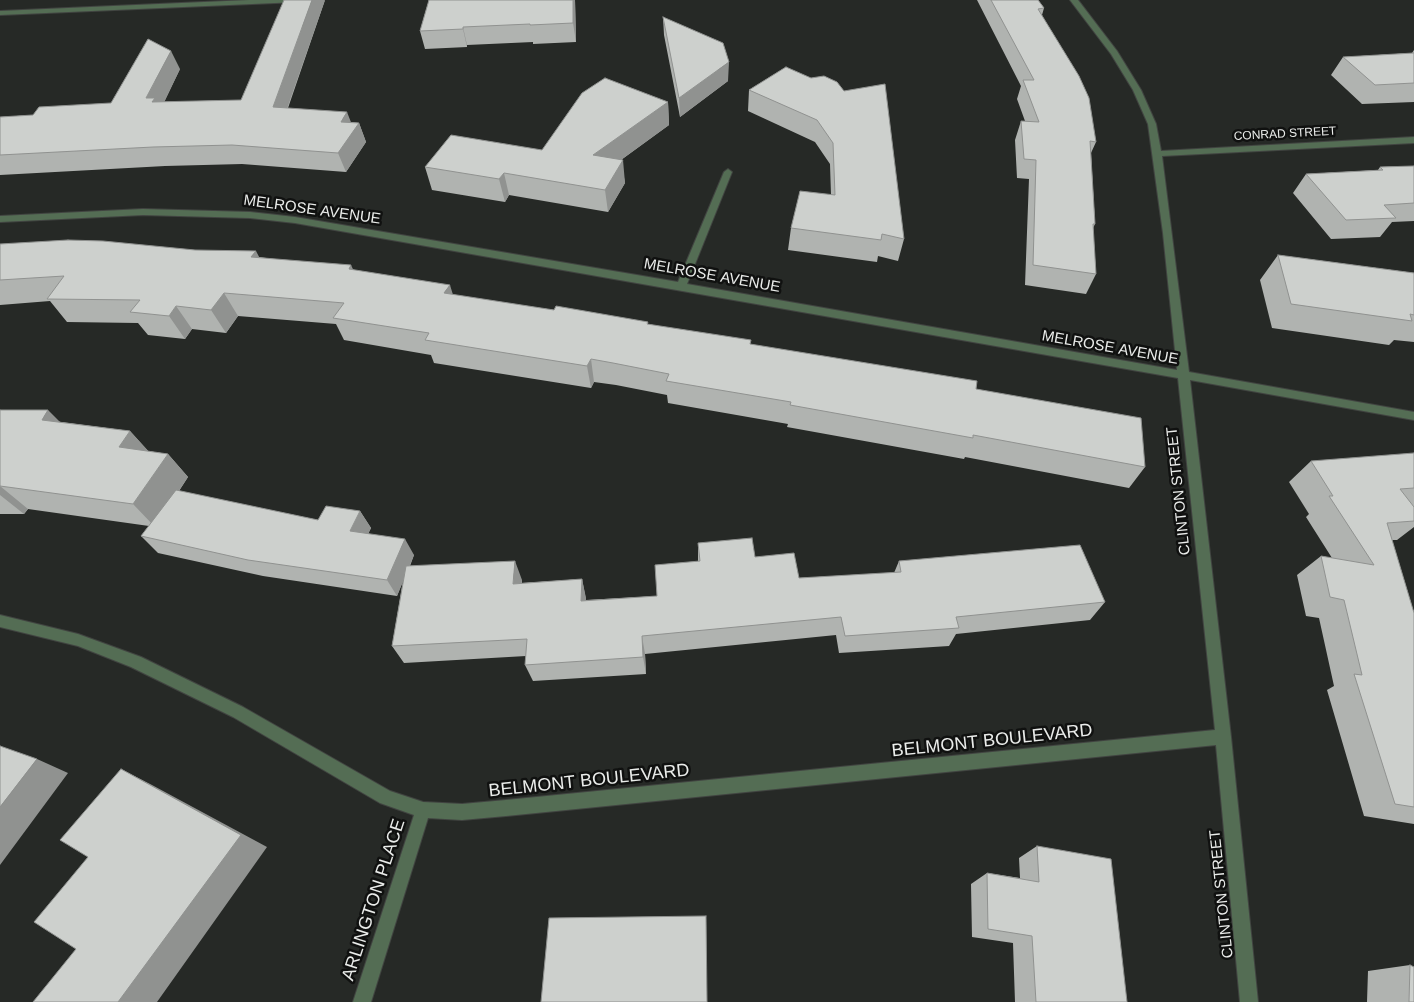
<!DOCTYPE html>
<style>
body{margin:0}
canvas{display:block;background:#262926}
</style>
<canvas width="1414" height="1002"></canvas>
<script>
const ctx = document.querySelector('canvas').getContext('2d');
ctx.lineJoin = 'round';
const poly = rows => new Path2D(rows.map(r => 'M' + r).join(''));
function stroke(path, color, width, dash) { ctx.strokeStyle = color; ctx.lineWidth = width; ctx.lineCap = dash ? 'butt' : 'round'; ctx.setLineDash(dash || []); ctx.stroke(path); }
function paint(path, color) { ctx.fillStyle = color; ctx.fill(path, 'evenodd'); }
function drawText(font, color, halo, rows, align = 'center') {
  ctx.font = font + ' Arial,sans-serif'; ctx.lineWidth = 5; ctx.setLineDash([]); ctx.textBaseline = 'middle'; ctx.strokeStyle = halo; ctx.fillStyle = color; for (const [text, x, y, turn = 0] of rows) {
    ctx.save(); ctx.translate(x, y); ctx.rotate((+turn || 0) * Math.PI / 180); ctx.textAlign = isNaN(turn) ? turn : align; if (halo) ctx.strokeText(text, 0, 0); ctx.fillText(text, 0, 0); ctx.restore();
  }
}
const street = poly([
 [249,0,302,0,298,2,0,15,0,11,249,0],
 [1070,0,1078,0,1117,51,1141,90,1156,124,1161,151,1414,137,1414,143,1162,156,1189,372,1414,412,1414,420,1190,380,1231,737,1258,1002,1240,1002,1216,745,506,816,462,820,428,818,371,1002,353,1002,414,815,380,803,233,717,131,667,78,646,0,627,0,615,78,634,141,657,243,707,390,791,423,802,462,804,506,800,1215,730,1178,378,295,223,250,218,143,215,0,222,0,216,143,209,250,212,295,217,678,282,724,172,728,169,732,172,687,284,1177,370,1163,233,1148,124,1133,90,1111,54,1070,0]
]);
const wall = poly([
 [325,0,288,108,351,122,359,123,366,142,346,172,242,164,165,166,0,175,0,117,33,115,111,103,180,69,164,102,241,100],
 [429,0,575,0,576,42,533,44,533,42,467,45,467,47,425,49,420,31],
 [977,0,1038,0,1044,8,1042,15,1096,142,1091,153,1095,224,1093,228,1096,274,1086,294,1025,285,1029,179,1017,178,1015,140,1021,121,1025,121,1017,99,1021,86],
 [663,17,728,81,680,117,664,35],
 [1414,50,1414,102,1362,104,1331,75,1343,57,1412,53],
 [786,67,904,239,898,261,878,256,877,262,788,250,791,228,831,195,830,164,815,142,748,111,749,90],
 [668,102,669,125,621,160,625,183,608,212,509,195,505,202,432,190,425,167,542,150],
 [1414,166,1414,221,1392,222,1380,237,1331,239,1293,193,1306,174,1378,170,1380,167],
 [0,244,259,257,354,270,453,295,554,310,648,322,648,324,976,389,1145,467,1129,488,965,457,964,459,787,427,788,424,668,403,667,395,616,385,594,382,591,388,434,363,431,355,344,340,336,324,238,316,226,333,192,329,185,339,148,335,138,323,67,322,50,301,0,305],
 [1278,255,1414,273,1414,342,1394,340,1389,345,1272,328,1260,280],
 [0,410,61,422,130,431,148,451,168,454,188,477,179,491,318,520,360,511,371,528,368,534,414,555,410,566,522,580,522,583,582,579,586,600,657,596,698,561,698,543,755,557,799,578,894,573,899,561,1105,602,1090,620,956,634,949,646,839,653,836,635,645,654,646,674,533,681,525,665,526,656,404,663,392,646,403,581,397,596,263,576,158,553,141,536,149,526,28,509,24,514,0,514],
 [1311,461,1414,488,1414,527,1397,540,1392,540,1414,613,1414,824,1364,816,1327,690,1334,686,1319,618,1306,616,1297,575,1321,556,1332,558,1306,517,1309,514,1289,482],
 [1037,846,1127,1002,1015,1002,1013,943,972,937,971,884,987,873,1020,878,1019,858],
 [1410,965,1414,1002,1367,1002,1368,971]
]);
const shadedWall = poly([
 [312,0,325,0,281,126,273,107],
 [573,0,575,0,576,42,573,23],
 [463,27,467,45,467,47,463,29],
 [171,51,180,69,161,109,146,98],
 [729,62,728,81,680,117,679,98],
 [668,102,669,125,596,178,593,155],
 [347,112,354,130,359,123,366,142,346,172,338,153,341,122],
 [623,160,625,183,608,212,605,190],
 [504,173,509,195,505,202,499,179],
 [256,251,268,274,251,257],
 [351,265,362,288,349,269],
 [450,285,457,308,444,293],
 [224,293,238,316,226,333,211,310],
 [176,306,192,329,185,339,169,316],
 [591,359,594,382,591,388,587,366],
 [48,410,72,434,42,420],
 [130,431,152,455,119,447],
 [168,454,188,477,155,527,133,504],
 [0,486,28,509,24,514,0,495],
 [360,511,371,528,361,548,350,531],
 [405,539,414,555,397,596,387,580],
 [515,561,522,580,520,602,513,584],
 [582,579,586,598,586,619,581,601],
 [642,636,645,654,646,674,643,657],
 [37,759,68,773,0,865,0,807],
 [121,769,152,785,267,847,157,1002,118,1002]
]);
const building = poly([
 [284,0,312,0,273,107,347,112,341,122,359,123,338,153,232,145,153,147,0,155,0,117,33,115,39,107,111,103,148,39,171,51,146,98,155,98,152,102,241,100,284,0],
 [429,0,573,0,573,23,530,25,530,24,463,27,463,29,420,31,429,0],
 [991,0,1038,0,1044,8,1038,9,1079,76,1089,98,1096,142,1090,141,1095,224,1093,224,1096,274,1033,265,1036,160,1024,159,1021,121,1039,122,1023,80,1034,80,991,0],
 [663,17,723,43,729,62,679,98,663,17],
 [1414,53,1414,83,1375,85,1343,57,1414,53],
 [786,67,811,78,824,76,837,82,844,91,885,84,904,239,882,234,881,240,791,228,800,191,835,195,833,143,817,120,749,90,786,67],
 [605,78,668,102,593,155,623,160,605,190,504,173,499,179,425,167,451,135,542,150,582,93,605,78],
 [1414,166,1414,203,1384,205,1396,218,1346,220,1306,174,1383,170,1380,167,1414,166],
 [68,240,103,241,195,250,256,251,251,257,351,265,349,269,450,285,444,293,554,310,556,306,648,322,647,324,751,340,750,344,977,381,976,389,1141,418,1145,467,973,435,973,438,790,405,791,402,666,381,669,374,613,363,591,359,587,366,425,340,429,333,333,318,344,303,224,293,211,310,176,306,169,316,130,312,140,300,47,299,64,276,0,280,0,244,68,240],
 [1278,255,1414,273,1414,315,1410,314,1412,321,1291,304,1278,255],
 [0,410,48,410,42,420,130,431,119,447,168,454,133,504,0,486,0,410],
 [1414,453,1414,488,1400,489,1414,507,1414,521,1387,523,1414,613,1414,807,1395,804,1354,674,1362,675,1344,600,1330,597,1321,556,1374,565,1329,496,1333,496,1311,461,1414,453],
 [176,490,318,520,326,506,360,511,350,531,405,539,387,580,248,560,141,536,176,490],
 [752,538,755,557,794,553,799,578,901,572,899,561,1080,545,1105,602,956,617,959,628,845,636,841,617,642,636,643,657,525,665,527,639,392,646,406,566,515,561,513,584,582,579,581,601,657,596,655,565,700,561,698,543,752,538],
 [0,746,37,759,0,807,0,746],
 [121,769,241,835,118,1002,33,1002,76,949,34,922,88,857,60,840,121,769],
 [1037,846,1111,859,1127,1002,1036,1002,1032,936,988,929,987,873,1039,882,1037,846],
 [706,916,707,1002,541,1002,549,918,706,916],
 [1410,965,1414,967,1414,1002,1409,1002,1410,965]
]);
const farStreetnames = [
 ["CONRAD STREET",1285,134,-3]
];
const streetNames = [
 ["MELROSE AVENUE",312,210,8],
 ["MELROSE AVENUE",712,276,10],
 ["MELROSE AVENUE",1110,348,10],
 ["CLINTON STREET",1179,491,-96],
 ["CLINTON STREET",1222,894,-96]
];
const nearStreetnames = [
 ["BELMONT BOULEVARD",992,741,-6],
 ["BELMONT BOULEVARD",589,781,-6],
 ["ARLINGTON PLACE",374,900,-72]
];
stroke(street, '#414441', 2);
paint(street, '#546d54');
paint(wall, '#b0b3b0');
paint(shadedWall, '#909290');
paint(building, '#cdd0cd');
stroke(building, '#909290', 1);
drawText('12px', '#eaecea', '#101110', farStreetnames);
drawText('15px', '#eaecea', '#101110', streetNames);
drawText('18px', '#eaecea', '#101110', nearStreetnames);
</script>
